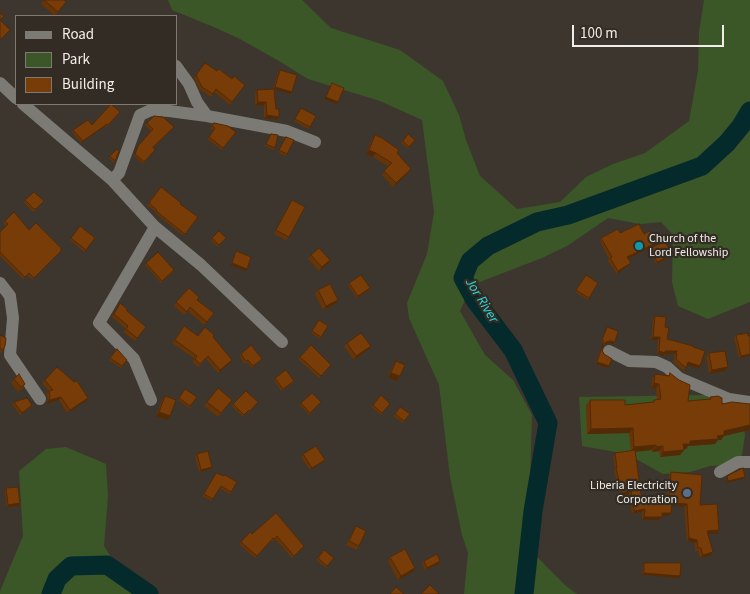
<!DOCTYPE html>
<style>
body{margin:0}
#map{position:relative;width:750px;height:594px;overflow:hidden;background:#3d362e;font-family:"Source Sans 3",sans-serif}
canvas{display:block}
.legend{position:absolute;left:15px;top:15px;width:162px;height:90px;box-sizing:border-box;background:#332c24;border:1px solid #7f7972;margin:0;padding:6px 9px;list-style:none;font-size:15px;color:#f1ede8}
.legend li{display:flex;align-items:center;gap:10px;height:25px}
.legend b{width:25px;border:1px solid #7f7972}
.scale{position:absolute;left:572px;top:25px;width:152px;height:22px;box-sizing:border-box;border:2px solid #f1ede8;border-top:0;padding-left:6px;font-size:15px;line-height:18px;white-space:nowrap;color:#f1ede8;-webkit-text-stroke:4px #332c24;paint-order:stroke}
</style>
<div id="map">
<canvas width="750" height="594"></canvas>
<ul class="legend">
<li><b style="height:6px;background:#7c7a75"></b>Road</li>
<li><b style="height:14px;background:#3b5728"></b>Park</li>
<li><b style="height:14px;background:#773c08"></b>Building</li>
</ul>
<div class="scale">100 m</div>
</div>
<script>
const ctx = document.querySelector('canvas').getContext('2d');
ctx.lineJoin = 'round';
function paint(path, color) { ctx.fillStyle = color; ctx.fill(path, 'evenodd'); }
const poly = rows => new Path2D(rows.map(r => 'M' + r).join(''));
function stroke(path, color, width, dash) { ctx.strokeStyle = color; ctx.lineWidth = width; ctx.lineCap = dash ? 'butt' : 'round'; ctx.setLineDash(dash || []); ctx.stroke(path); }
function drawText(font, color, halo, rows, align = 'center') {
  ctx.font = font + ' "Source Sans 3",sans-serif'; ctx.lineWidth = 4.5; ctx.setLineDash([]); ctx.textBaseline = 'middle'; ctx.strokeStyle = halo; ctx.fillStyle = color; for (const [text, x, y, turn = 0] of rows) {
    ctx.save(); ctx.translate(x, y); ctx.rotate((+turn || 0) * Math.PI / 180); ctx.textAlign = isNaN(turn) ? turn : align; if (halo) ctx.strokeText(text, 0, 0); ctx.fillText(text, 0, 0); ctx.restore();
  }
}
const green = poly([
 [168,0,302,0,331,28,400,50,443,81,459,115,466,140,480,176,517,209,560,202,586,177,613,164,645,153,689,121,698,71,699,32,704,0,750,0,750,302,708,319,678,306,672,282,673,235,661,222,640,224,608,218,567,246,542,258,472,285,460,311,485,355,513,380,532,415,528,548,566,586,577,594,464,594,468,553,462,535,450,477,439,385,409,318,407,303,427,254,434,212,422,120,380,101,308,79,279,61,240,39,216,28,172,10],
 [706,395,741,411,745,435,742,455,730,465,710,466,690,472,663,474,627,454,582,446,579,397],
 [66,447,106,464,108,496,104,546,123,576,155,594,0,594,0,591,23,536,19,471,46,449]
]);
const river = poly([
 [51,594,57,579,71,566,107,565,149,594],
 [524,594,533,511,548,423,513,350,475,300,463,278,470,261,488,246,537,222,568,215,702,166,727,143,741,126,750,111]
]);
const minor = poly([
 [176,66,189,84,197,102,207,116],
 [0,83,16,98],
 [23,104,112,180,155,227,201,265,282,342],
 [112,180,119,173,140,115,151,110,169,111,207,116,287,131,315,142],
 [0,283,10,296,13,318,10,355,40,399],
 [609,351,629,361,656,362,667,367,679,378,729,399,750,402],
 [151,400,134,359,99,323,155,227],
 [720,472,738,462,750,462]
]);
const wall = poly([
 [44,0,66,2,55,16,41,4],
 [205,63,217,71,245,85,230,105,214,92,211,97,200,90,194,78],
 [280,70,292,92,290,94,274,89,276,120,264,118,264,105,255,106,255,94,257,90,273,89,278,72],
 [300,110,310,127,308,129,294,121],
 [119,114,107,127,105,126,81,143,72,132,73,130,92,125],
 [147,123,172,129,153,148,155,150,143,164,134,156,137,148,151,131,145,125],
 [214,123,236,132,222,150,207,139,214,130,210,128],
 [271,134,275,148,273,150,265,146],
 [408,134,415,140,408,149,401,143],
 [375,135,397,153,408,173,393,187,382,175,389,167,373,157,366,154,372,139],
 [285,139,287,154,285,156,278,152],
 [110,156,115,161,114,163,109,158],
 [161,187,180,204,198,217,184,236,155,213,156,212,147,205],
 [25,200,44,201,34,211,32,211,24,203],
 [292,200,289,237,286,240,274,234],
 [5,221,29,230,59,253,32,280,27,275,23,279,0,256,0,232,6,226,3,223],
 [80,226,95,238,84,252,70,240],
 [219,231,226,238,218,247,211,241],
 [620,233,644,234,654,246,628,258,631,263,629,265,617,274,608,261,609,259,600,241,601,238],
 [651,248,672,255,670,257,656,264,649,250],
 [311,255,330,260,328,264,319,271,308,259],
 [146,263,173,272,161,283,145,265],
 [586,275,598,283,588,300,575,292],
 [349,283,370,288,369,290,357,298,348,285],
 [318,290,335,304,323,310,315,294],
 [197,300,214,313,204,325,188,311,184,315,174,306,176,302],
 [120,303,126,310,146,327,135,341,123,332,126,329,112,317],
 [655,316,665,327,667,339,693,347,698,369,687,365,684,371,673,362,675,357,674,357,675,354,664,354,663,356,657,354,658,340,651,340,653,319],
 [319,320,328,326,320,339,311,333],
 [184,326,198,336,213,337,230,363,218,373,206,359,198,367,192,362,195,359,172,343],
 [607,327,613,344,609,343,605,344,603,346,602,350,608,368,595,364,603,343,601,342],
 [0,335,5,346,0,354],
 [736,335,750,356,739,358,734,338],
 [347,343,371,346,368,350,354,360,344,347],
 [117,349,127,360,121,368,109,360],
 [709,353,725,371,709,374,706,357],
 [241,354,262,359,252,368,247,362,245,364,239,356],
 [300,357,331,365,319,378,298,359],
 [396,361,400,376,397,381,388,377,393,365],
 [670,373,688,401,709,399,710,397,724,436,721,440,718,440,715,444,688,446,686,449,684,449,680,455,660,457,659,451,652,452,652,450,635,452,642,501,667,502,669,475,671,472,700,505,719,530,717,534,708,534,713,552,710,556,700,558,698,551,695,551,695,543,687,541,684,507,672,506,669,516,662,516,659,520,642,520,642,512,632,514,629,494,620,496,614,471,615,470,613,456,615,453,631,451,629,433,587,434,586,405,590,400,625,405,652,403,654,400,657,400,656,389,651,388,652,379,655,374,669,375],
 [275,378,294,381,293,383,281,391,274,380],
 [14,379,25,384,23,388,18,392,11,383],
 [45,380,86,401,67,413,59,400,46,404,48,399,46,394,49,391,42,383],
 [185,389,197,397,189,408,178,400],
 [381,395,390,404,381,415,371,407],
 [165,396,170,416,167,420,156,416,162,400],
 [232,400,218,417,204,406,207,402],
 [14,402,31,407,20,415,12,404],
 [258,402,248,413,247,412,243,417,232,406,233,404],
 [301,403,320,404,309,415,300,405],
 [400,407,410,414,403,423,393,416],
 [197,454,212,467,211,469,199,472,195,456],
 [303,454,325,460,323,462,310,470,301,457],
 [216,473,237,482,230,494,219,488,211,501,202,496],
 [6,488,19,506,6,507,5,490],
 [356,526,359,546,356,550,346,545,354,530],
 [287,527,304,546,302,549,292,558,275,539,272,542,271,541,255,558,239,544,241,542,252,534],
 [324,550,334,558,326,568,316,560],
 [390,557,413,572,398,580,388,562],
 [424,561,440,561,439,564,425,570,422,563],
 [644,563,678,578,642,575,643,565]
]);
const shadedWall = poly([
 [275,87,292,92,290,94,273,89],
 [326,97,338,102,336,104,324,99],
 [258,102,266,102,264,105,255,106],
 [267,115,279,117,276,120,264,118],
 [107,124,105,126,81,143,83,141],
 [369,150,376,153,373,157,366,154],
 [411,169,408,173,393,187,396,183],
 [656,243,654,246,625,260,627,257],
 [672,255,670,257,656,264,657,262],
 [330,260,328,264,319,271,322,267],
 [232,263,247,269,245,271,230,265],
 [631,263,629,265,617,274,618,271],
 [370,288,369,290,357,298,358,296],
 [338,300,335,304,323,310,326,306],
 [653,337,660,337,658,340,651,340],
 [610,341,615,342,613,344,609,343,605,344,606,342],
 [371,346,368,350,354,360,356,356],
 [659,351,677,351,675,354,664,354,663,356,657,354],
 [750,354,750,356,739,358,741,356],
 [232,360,230,363,218,373,220,370],
 [597,362,609,366,608,368,595,364],
 [688,362,700,366,698,369,686,365],
 [728,367,725,371,709,374,712,370],
 [391,373,400,376,397,381,388,377],
 [654,383,659,384,656,389,651,388],
 [61,397,59,400,46,404,49,400],
 [88,398,86,401,67,413,70,410],
 [159,412,170,416,167,420,156,416],
 [750,425,750,430,724,436,721,440,718,440,715,444,688,446,686,449,680,449,683,444,690,441,717,436,724,431],
 [633,428,629,433,587,434,591,429],
 [656,445,652,450,631,452,634,447],
 [663,446,659,451,652,452,656,447],
 [684,450,680,455,660,457,663,452],
 [325,460,323,462,310,470,312,468],
 [212,467,211,469,199,472,201,470],
 [745,477,743,479,726,483,728,481],
 [631,490,629,494,620,496,622,493],
 [20,503,19,506,6,507,8,505],
 [672,503,687,504,684,507,670,506],
 [645,509,642,512,632,514,634,511],
 [662,513,671,513,669,516,659,516],
 [644,517,662,517,659,520,642,520],
 [719,530,717,534,705,534,707,531],
 [689,538,697,540,695,543,687,541],
 [713,552,710,556,700,558,703,555],
 [440,561,439,564,425,570,427,568],
 [415,568,413,572,398,580,401,576],
 [644,573,680,576,678,578,642,575]
]);
const building = poly([
 [44,0,64,0,66,2,58,12,44,0],
 [0,13,4,16,0,20,10,30,1,39,0,39,0,13],
 [205,63,217,71,219,69,232,79,234,76,245,85,232,102,216,89,213,94,202,87,196,75,205,63],
 [280,70,297,75,292,92,275,87,280,70],
 [332,83,344,88,338,102,326,97,332,83],
 [274,89,276,109,279,109,279,117,267,115,266,102,258,102,257,90,274,89],
 [111,104,120,112,108,125,107,124,83,141,73,130,88,120,92,125,111,104],
 [301,108,316,116,310,127,295,119,301,108],
 [154,116,163,117,174,127,153,147,155,150,144,162,135,154,138,146,153,129,147,123,154,116],
 [214,123,228,126,236,132,223,148,209,137,215,128,212,126,214,123],
 [271,134,278,135,275,148,266,144,271,134],
 [408,134,415,140,409,147,403,141,408,134],
 [375,135,382,138,399,150,397,153,411,169,396,183,384,171,392,163,376,153,369,150,375,135],
 [286,137,294,140,287,154,279,150,286,137],
 [117,149,119,151,115,161,110,156,117,149],
 [161,187,181,203,180,204,198,217,185,234,156,211,157,210,149,203,161,187],
 [34,192,44,201,36,209,34,209,25,200,34,192],
 [292,200,305,207,289,237,276,230,292,200],
 [14,212,29,230,36,223,61,248,61,251,34,278,29,273,25,277,0,252,0,232,8,224,5,221,14,212],
 [639,224,644,234,650,231,656,243,627,257,631,263,618,271,610,258,612,257,601,238,618,229,620,233,639,224],
 [80,226,95,238,86,250,71,238,80,226],
 [219,231,226,238,219,245,212,238,219,231],
 [665,241,672,255,657,262,651,248,665,241],
 [319,248,330,260,322,267,311,255,319,248],
 [236,251,251,257,247,269,232,263,236,251],
 [158,252,174,270,162,281,146,263,158,252],
 [361,275,370,288,358,296,349,283,361,275],
 [586,275,598,283,589,298,576,290,586,275],
 [330,284,338,300,326,306,318,290,330,284],
 [189,288,199,297,197,300,214,313,207,322,190,307,187,312,176,302,189,288],
 [120,303,127,309,126,310,146,327,137,338,126,329,128,326,114,314,120,303],
 [655,316,666,317,665,327,669,328,667,339,693,346,693,347,705,351,700,366,688,362,686,368,676,359,677,354,676,354,677,351,665,351,665,353,659,351,660,337,653,337,655,316],
 [319,320,328,326,321,337,312,331,319,320],
 [184,326,198,336,205,327,214,335,213,337,232,360,220,370,208,356,200,364,195,359,197,356,175,340,184,326],
 [607,327,618,331,615,342,610,341,606,342,603,346,602,350,604,354,612,359,609,366,597,362,604,341,602,340,607,327],
 [361,333,371,346,356,356,347,343,361,333],
 [748,333,748,336,750,336,750,354,741,356,736,335,748,333],
 [0,335,6,338,5,346,3,350,0,348,0,335],
 [251,345,262,359,253,366,248,360,246,361,241,354,251,345],
 [311,345,331,365,321,376,300,357,311,345],
 [117,349,127,360,122,366,110,358,117,349],
 [725,351,728,367,712,370,709,353,725,351],
 [396,361,405,365,400,376,391,373,396,361],
 [57,367,74,382,77,381,88,398,70,410,61,397,49,400,50,396,49,391,53,390,45,380,57,367],
 [286,370,294,381,283,389,275,378,286,370],
 [670,373,679,380,690,385,688,401,711,399,710,397,718,396,722,398,722,404,732,402,750,404,750,425,724,431,724,435,717,436,719,439,690,441,690,444,683,444,684,450,663,452,663,446,656,447,656,445,634,447,633,428,591,429,590,400,625,400,625,405,654,402,654,400,661,399,659,384,654,383,655,374,669,376,670,373],
 [19,374,25,384,21,387,14,379,19,374],
 [218,388,232,400,221,413,207,402,218,388],
 [185,389,197,397,190,406,179,398,185,389],
 [246,391,258,402,250,411,249,410,244,415,233,404,246,391],
 [312,393,321,402,310,413,301,403,312,393],
 [381,395,390,404,382,413,373,405,381,395],
 [165,396,176,400,170,416,159,412,165,396],
 [27,398,32,405,22,413,14,402,27,398],
 [400,407,410,414,404,421,395,414,400,407],
 [316,446,325,460,312,468,303,454,316,446],
 [635,450,642,501,669,502,671,472,702,475,700,505,717,504,719,530,707,531,713,552,703,555,701,548,698,548,697,540,689,538,687,504,672,503,671,513,662,513,662,517,644,517,645,509,634,511,631,490,622,493,616,468,617,468,615,453,635,450],
 [208,451,212,467,201,470,197,454,208,451],
 [743,468,745,477,728,481,727,476,743,468],
 [216,473,224,476,225,475,237,482,231,492,221,486,213,499,204,494,216,473],
 [18,487,20,503,8,505,6,488,18,487],
 [276,513,304,546,294,556,277,536,274,539,273,538,257,556,241,542,250,532,252,534,276,513],
 [356,526,366,531,359,546,349,541,356,526],
 [405,549,415,568,401,576,390,557,405,549],
 [324,550,334,558,327,566,318,558,324,550],
 [437,554,440,561,427,568,424,561,437,554],
 [644,563,681,563,680,576,644,573,644,563],
 [430,585,439,594,421,594,430,585],
 [396,587,404,594,390,594,396,587]
]);
const markers = [
 [639,246,5,"#0f9aa8"],
 [687,493,5,"#5c6f8a"]
];
const poiNames = [
 ["Church of the",649,239],
 ["Lord Fellowship",649,253],
 ["Liberia Electricity",677,486,"right"],
 ["Corporation",677,500,"right"]
];
const waterNames = [
 ["Jor River",481,301,58]
];
paint(green, '#3b5728');
stroke(river, '#052a2b', 19);
stroke(minor, '#7c7a75', 12);
paint(wall, '#663407');
paint(shadedWall, '#532a06');
paint(building, '#773c08');
stroke(building, '#532a06', 1);
for (const [x, y, r, color] of markers) { const dot = new Path2D(); dot.arc(x, y, r, 0, 2 * Math.PI); ctx.fillStyle = color; ctx.fill(dot); stroke(dot, '#332c24', 2); }
drawText('12px', '#f1ede8', '#332c24', poiNames, 'left');
drawText('italic 14px', '#2cdadd', '#332c24', waterNames);
</script>
